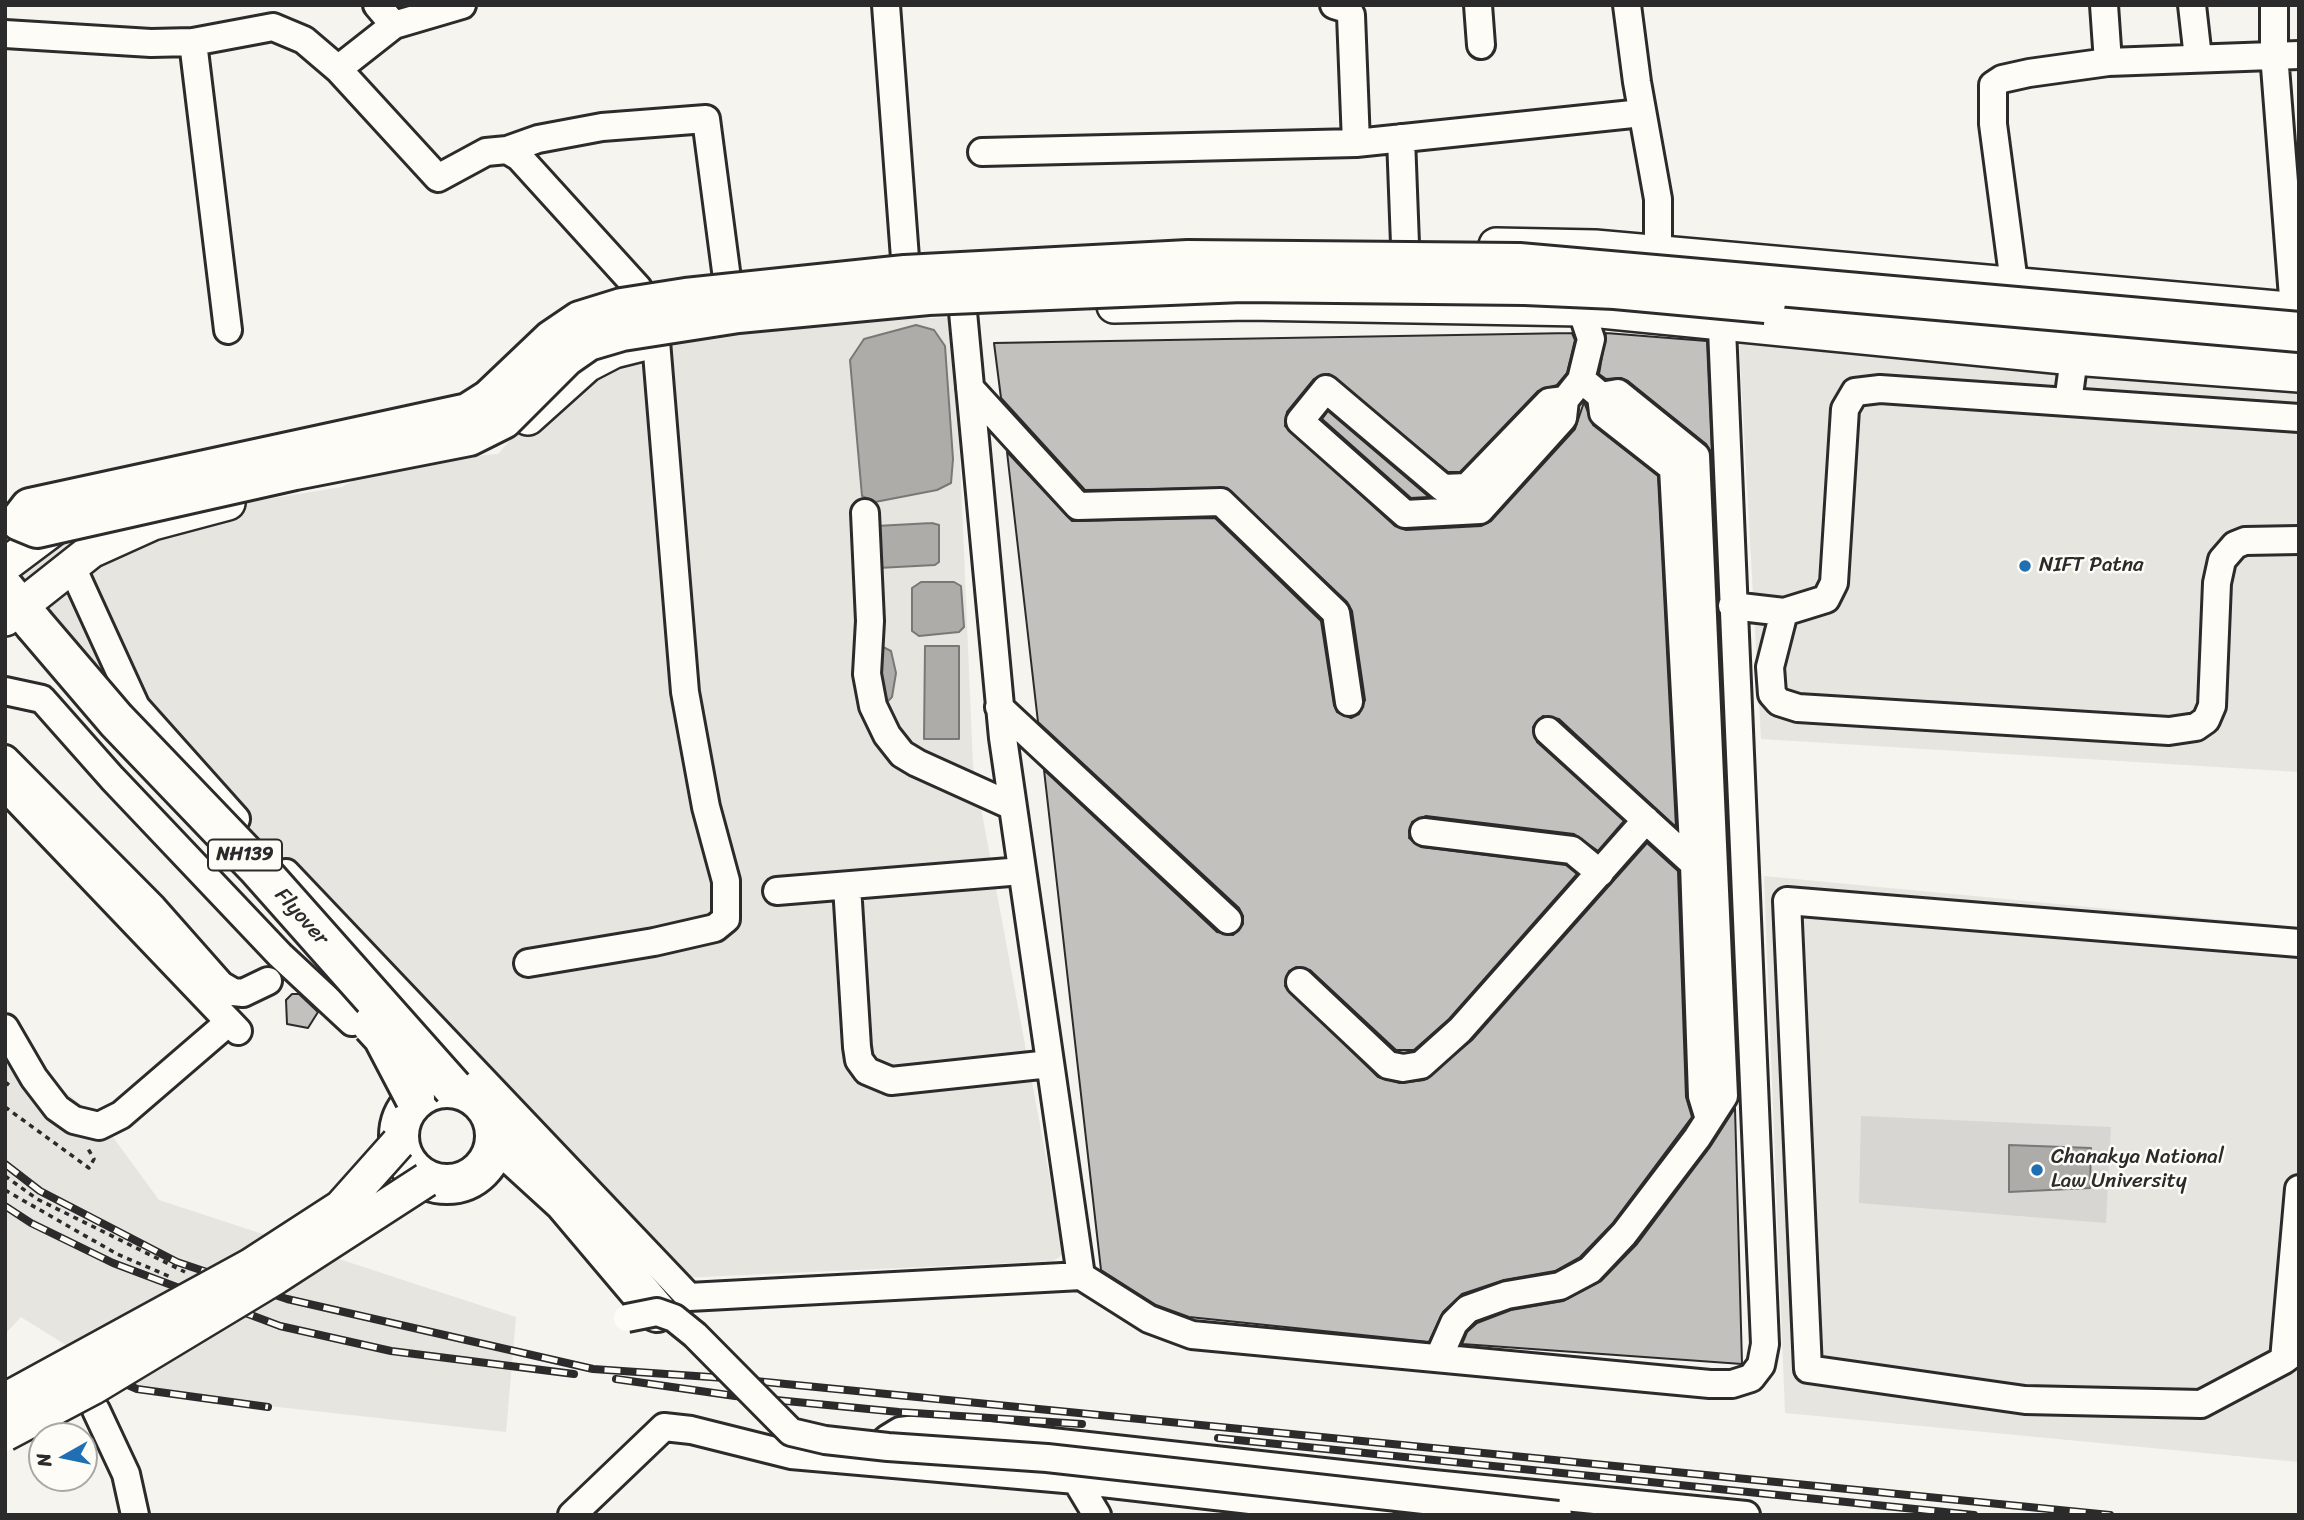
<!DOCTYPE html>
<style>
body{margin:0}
#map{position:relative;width:2304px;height:1520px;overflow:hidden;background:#f5f4ef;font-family:Sriracha,sans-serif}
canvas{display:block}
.frame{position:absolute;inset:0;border:7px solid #2b2b2b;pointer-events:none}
.north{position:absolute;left:28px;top:1422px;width:70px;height:70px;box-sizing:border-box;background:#fdfcf7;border:2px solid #a9a8a5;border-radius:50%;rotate:261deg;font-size:19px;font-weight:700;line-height:28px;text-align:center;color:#2b2b2b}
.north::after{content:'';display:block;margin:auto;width:24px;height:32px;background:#1f6fb2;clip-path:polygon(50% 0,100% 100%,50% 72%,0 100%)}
</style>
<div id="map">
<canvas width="2304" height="1520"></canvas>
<div class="frame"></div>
<div class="north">N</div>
</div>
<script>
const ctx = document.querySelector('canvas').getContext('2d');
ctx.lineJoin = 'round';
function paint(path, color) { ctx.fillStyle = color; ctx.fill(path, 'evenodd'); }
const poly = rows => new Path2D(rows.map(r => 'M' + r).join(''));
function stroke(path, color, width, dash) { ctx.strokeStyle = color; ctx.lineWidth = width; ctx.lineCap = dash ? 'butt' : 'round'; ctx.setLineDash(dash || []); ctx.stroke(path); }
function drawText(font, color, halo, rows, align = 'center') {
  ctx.font = font + ' Sriracha,sans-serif'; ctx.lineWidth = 5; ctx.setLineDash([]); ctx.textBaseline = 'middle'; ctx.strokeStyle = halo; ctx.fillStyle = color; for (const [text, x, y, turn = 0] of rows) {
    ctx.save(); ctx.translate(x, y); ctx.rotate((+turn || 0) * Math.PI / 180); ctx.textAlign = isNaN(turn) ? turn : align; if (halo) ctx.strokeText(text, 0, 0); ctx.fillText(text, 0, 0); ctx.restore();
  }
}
const built = poly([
 [954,317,973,765,1064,1254,1053,1261,680,1278,414,988,5,596,5,548,76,530,342,487,382,464,498,454,524,425,595,365,690,330],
 [1739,342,2299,393,2299,772,1761,739],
 [1764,876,2299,927,2299,1462,1785,1413],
 [5,1046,99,1118,159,1200,516,1317,506,1432,141,1392,21,1317,5,1334]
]);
const green = poly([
 [1861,1116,2111,1127,2106,1223,1859,1203]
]);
const water = poly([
 [916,325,934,330,945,346,953,459,951,483,937,490,875,502,862,496,850,360,864,339,916,325],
 [932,523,939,525,939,562,935,565,878,568,876,526,932,523],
 [921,582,954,582,961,586,964,627,959,632,919,636,912,631,912,588,921,582],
 [925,646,959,646,959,739,924,739,925,646],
 [883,647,891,651,896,673,892,697,885,704,874,652,883,647],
 [2009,1145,2091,1148,2090,1188,2009,1192,2009,1145]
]);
const building = poly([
 [1572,333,1575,340,1567,373,1557,385,1538,391,1460,472,1448,472,1329,374,1314,379,1287,412,1285,426,1395,526,1406,530,1481,526,1491,521,1575,429,1584,402,1593,425,1658,476,1676,827,1559,719,1543,716,1533,727,1537,742,1624,821,1598,851,1574,834,1426,816,1412,822,1409,838,1421,847,1566,865,1577,874,1449,1019,1414,1050,1396,1050,1310,970,1296,967,1289,971,1285,986,1378,1077,1400,1083,1424,1080,1472,1040,1647,843,1678,871,1686,1097,1692,1117,1612,1224,1580,1257,1555,1271,1504,1280,1462,1294,1443,1312,1429,1342,1189,1317,1156,1305,1101,1270,1044,770,1217,932,1233,935,1243,924,1243,916,1239,908,1038,722,1007,452,1072,521,1215,518,1321,621,1334,705,1337,712,1351,718,1359,714,1365,700,1352,611,1347,602,1227,488,1085,490,1001,398,994,343,1572,333],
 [1606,333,1707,341,1712,454,1706,444,1628,381,1621,378,1606,379,1599,374,1606,333],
 [1328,411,1429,497,1411,498,1322,419,1328,411],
 [292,994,299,994,318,1012,308,1028,287,1024,286,1000,292,994],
 [1735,1108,1742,1364,1462,1344,1467,1332,1477,1323,1511,1310,1563,1301,1601,1281,1637,1244,1710,1147,1735,1108]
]);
const path = poly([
 [5,1082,13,1088],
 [5,1107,89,1168,94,1159,87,1147],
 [5,1176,37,1199,185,1272],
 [5,1190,117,1254,173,1278]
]);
const minor = poly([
 [377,5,394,25],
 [886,5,905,258],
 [1478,5,1481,45],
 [1627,5,1637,82,1658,199,1658,253],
 [2192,5,2198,58],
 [2274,5,2274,54,2294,310],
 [5,34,151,43,193,42,273,27,304,40,338,69,394,25,462,5],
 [193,42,228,330],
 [2108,62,2299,55],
 [338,69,438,178,486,152,507,150,519,157,638,288,656,341,685,692,706,807,726,881,726,919,715,928,654,942,528,963],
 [1401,138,1405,244],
 [1356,143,1642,113],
 [507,150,538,139,602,127,706,119,731,309],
 [982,152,1356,143,1351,15,1347,9,1334,5],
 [2014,283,1993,124,1993,85,2002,79,2029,73,2108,62,2104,5],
 [963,312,1003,738,1081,1276],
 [1588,385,1601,396,1603,413,1673,468,1694,864,1702,1096,1709,1119],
 [970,388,1078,506,1221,502,1336,613,1349,702],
 [1565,400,1549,402,1467,487,1443,488,1326,389,1300,421,1405,514,1480,510,1563,418,1565,400,1581,380,1591,339,1581,309],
 [2068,402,2074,358],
 [2299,418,1880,389,1855,392,1845,409,1834,583,1826,599,1784,612,1770,667,1772,694,1779,702,1798,708,2169,731,2196,727,2206,720,2212,706,2217,583,2222,560,2235,545,2245,541,2299,540],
 [865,513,870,621,867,674,873,706,887,735,902,754,917,763,1012,806],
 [72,567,136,707,236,819],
 [1732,606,1784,612],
 [5,691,42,699,112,778,280,955,352,1022,388,1012],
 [999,707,1228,920],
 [1548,731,1694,864,1703,865],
 [5,759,153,908,221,985,233,992,243,993,268,981],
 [5,787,238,1031],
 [1424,832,1572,850,1600,873],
 [286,873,689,1297,1081,1276,1149,1319,1192,1335,1710,1384,1732,1384,1751,1378,1761,1365,1765,1344,1721,305],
 [847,886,857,1047,859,1060,867,1071,891,1081,1050,1064],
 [777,891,1022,871],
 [1300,982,1388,1065,1403,1068,1421,1065,1460,1030,1646,820],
 [5,1028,34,1078,57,1108,74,1120,99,1126,121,1115,229,1022],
 [2296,1351,2284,1360,2299,1189],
 [1439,1357,1454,1323,1468,1309,1507,1295,1560,1286,1590,1270,1624,1234,1697,1138,1724,1096,1696,456,1618,393,1601,396],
 [2284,1360,2201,1404,2025,1400,1808,1369,1787,901,2299,943],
 [96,1410,126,1474,135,1515],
 [878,1462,887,1439,900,1431,925,1428,1423,1483,1746,1515],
 [1076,1480,1097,1515],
 [572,1515,664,1427,691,1430,791,1455,1076,1480,1380,1515]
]);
const major = poly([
 [1496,245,1595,247,2299,310],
 [1114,306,1248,303,1581,309,2074,358,2299,375],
 [528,418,587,365,614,351,646,343],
 [5,565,65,520],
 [5,619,91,551,153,523,228,503]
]);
const highway = poly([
 [1775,304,2299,354],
 [5,589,34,624],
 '399 1136a48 48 0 1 1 96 0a48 48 0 1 1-96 0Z',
 [495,1139,564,1202,657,1312]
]);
const rail = poly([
 [5,1164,40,1191,177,1262,287,1299,593,1369,725,1378,2110,1515],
 [5,1206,31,1223,113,1263,280,1326,391,1351,574,1374],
 [109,1377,137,1389,268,1407],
 [616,1379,735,1396,899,1412,1082,1424],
 [1218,1438,1974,1515]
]);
const minorBridge = poly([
 [627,1318,657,1312,674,1318,695,1335,791,1432,825,1440,888,1447,1047,1458,1558,1515]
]);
const majorBridge = poly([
 [5,1400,250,1266,341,1207,398,1143],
 [5,1434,92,1388,276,1277,426,1180]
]);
const highwayBridge = poly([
 [1766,303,1615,289,1525,285,1242,282,928,295,738,313,622,331,588,341,565,357,503,419,469,436,295,470,37,528,20,521,30,508,468,413,490,399,552,340,580,321,622,308,686,298,905,275,1188,260,1519,263,2299,332],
 [34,624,116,720,256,866,453,1088],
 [372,1025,383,1037,415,1098]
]);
const markers = [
 [2025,566,7,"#1f6fb2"],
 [2037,1170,7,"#1f6fb2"]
];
const shields = [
 [245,855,74]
];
const shieldNames = [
 ["NH139",245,855]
];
const poiNames = [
 ["NIFT Patna",2039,566],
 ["Chanakya National",2051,1158],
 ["Law University",2051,1182]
];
const streetNames = [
 ["Flyover",301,917,48]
];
paint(built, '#e6e5e0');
paint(green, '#d7d6d2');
paint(water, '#adaca9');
stroke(water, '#797877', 2);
paint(building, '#c2c1be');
stroke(building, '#2b2b2b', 2);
stroke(minor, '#2b2b2b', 32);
stroke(major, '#2b2b2b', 38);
stroke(highway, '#2b2b2b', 44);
stroke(path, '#2b2b2b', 3.5, [5, 5]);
stroke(minor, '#fdfcf7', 26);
stroke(major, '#fdfcf7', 33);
stroke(highway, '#fdfcf7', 38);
stroke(rail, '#2b2b2b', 8);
stroke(rail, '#fdfcf7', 5, [16]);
stroke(minorBridge, '#2b2b2b', 32, []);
stroke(majorBridge, '#2b2b2b', 38, []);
stroke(highwayBridge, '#2b2b2b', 44, []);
stroke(minorBridge, '#fdfcf7', 26);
stroke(majorBridge, '#fdfcf7', 33);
stroke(highwayBridge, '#fdfcf7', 38);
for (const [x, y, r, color] of markers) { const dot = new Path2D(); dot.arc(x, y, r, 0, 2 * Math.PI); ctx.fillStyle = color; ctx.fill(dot); stroke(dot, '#fdfcf7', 2.5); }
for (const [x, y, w] of shields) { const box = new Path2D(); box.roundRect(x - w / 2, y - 15.5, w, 31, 5); ctx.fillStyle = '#fdfcf7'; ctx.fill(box); stroke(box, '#2b2b2b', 2); }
drawText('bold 19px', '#2b2b2b', null, shieldNames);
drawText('21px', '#2b2b2b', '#fdfcf7', poiNames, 'left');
drawText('21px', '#2b2b2b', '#fdfcf7', streetNames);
</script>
